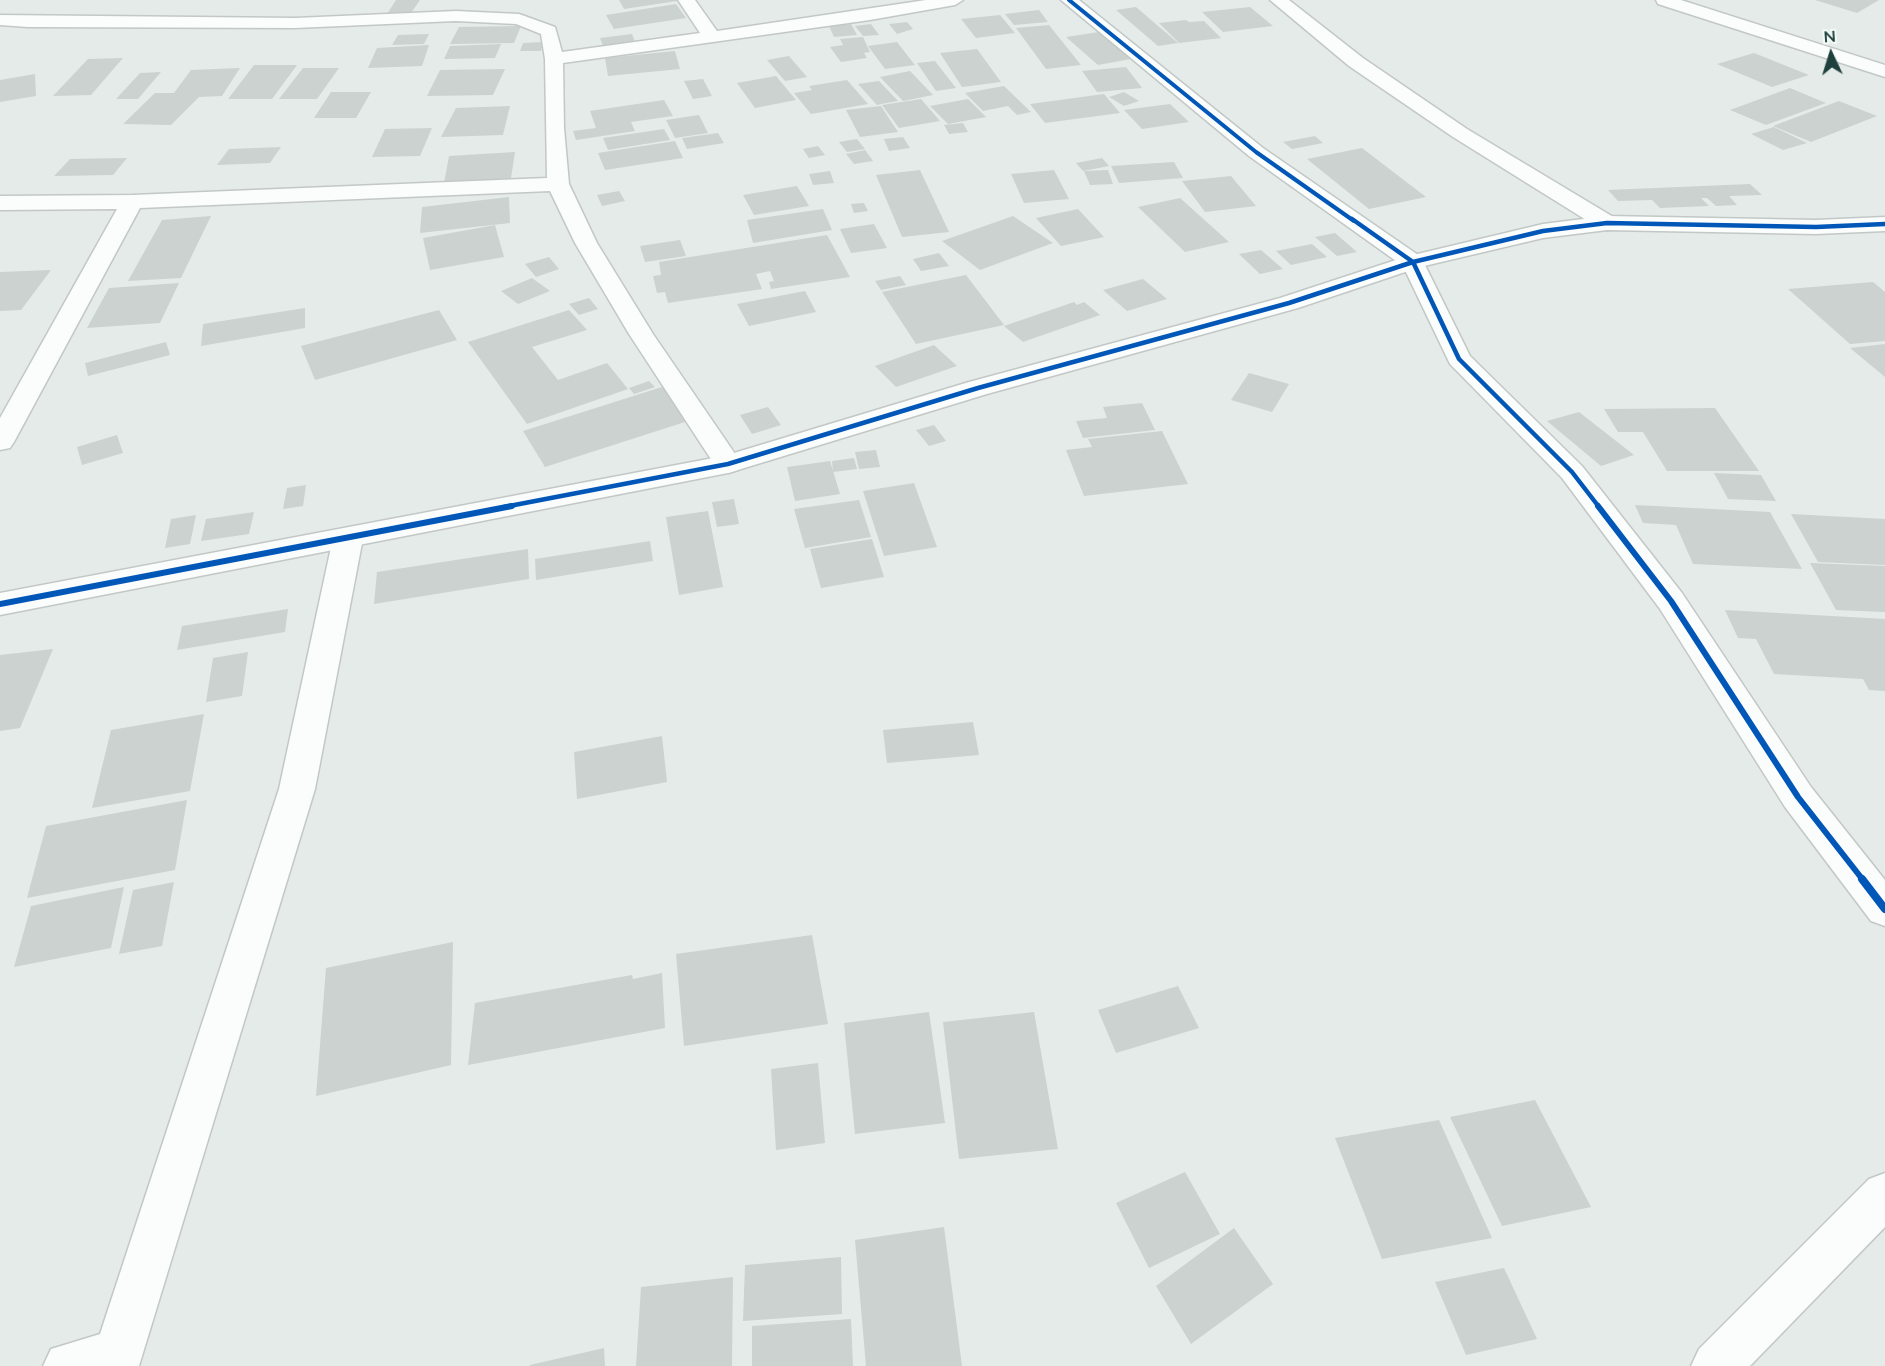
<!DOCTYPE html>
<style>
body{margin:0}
#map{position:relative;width:1885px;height:1366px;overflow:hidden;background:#e5ebe9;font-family:Lato,sans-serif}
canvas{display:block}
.north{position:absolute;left:1801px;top:24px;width:60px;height:60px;-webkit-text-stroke:4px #f3faf7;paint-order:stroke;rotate:356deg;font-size:16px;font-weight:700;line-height:24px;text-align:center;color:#1f413d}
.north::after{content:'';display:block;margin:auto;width:21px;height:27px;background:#1f413d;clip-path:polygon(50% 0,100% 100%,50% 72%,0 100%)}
</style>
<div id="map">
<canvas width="1885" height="1366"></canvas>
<div class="north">N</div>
</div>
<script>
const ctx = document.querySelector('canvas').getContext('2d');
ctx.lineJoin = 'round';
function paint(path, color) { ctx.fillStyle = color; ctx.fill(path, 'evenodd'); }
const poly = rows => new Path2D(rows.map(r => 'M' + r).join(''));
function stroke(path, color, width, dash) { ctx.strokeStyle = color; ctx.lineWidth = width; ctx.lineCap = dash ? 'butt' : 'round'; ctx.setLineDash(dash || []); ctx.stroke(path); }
const building = poly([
 [396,0,420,0,411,13,387,14],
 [619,0,677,0,677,1,624,9],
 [1815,0,1879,0,1857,13],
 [676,4,686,18,614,29,606,15],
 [1136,7,1178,43,1158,46,1116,10],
 [1250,7,1273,26,1223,32,1202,12],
 [1039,10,1048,22,1014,25,1005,14],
 [1000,15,1015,33,976,38,961,19],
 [1186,20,1189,22,1204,21,1221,38,1179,43,1159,23],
 [907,22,913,29,897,34,889,24],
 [851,24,857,35,834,37,829,26],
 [871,24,879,35,863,36,855,26],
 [1049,25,1081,65,1046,69,1016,28],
 [521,26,514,43,450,44,459,27],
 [1099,32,1131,59,1098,65,1066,37],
 [429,34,424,44,392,45,398,35],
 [632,34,635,42,603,46,600,38],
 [863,37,870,52,864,53,867,58,841,62,830,47,843,45,840,39],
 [544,42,541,51,520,51,523,43],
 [897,42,915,65,885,69,868,46],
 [501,44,495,58,444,59,450,46],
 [429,45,422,66,368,68,377,48],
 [977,49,1001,82,962,87,940,53],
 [675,51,680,69,608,76,605,58],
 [1754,53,1809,75,1772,87,1717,64],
 [789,56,807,77,785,81,767,60],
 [123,58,91,95,53,96,88,59],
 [935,61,956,88,936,91,917,63],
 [254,65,297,65,272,99,228,99],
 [1126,67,1142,88,1097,92,1082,71],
 [240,68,222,96,199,97,171,125,123,124,155,93,174,93,191,70],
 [303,68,339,68,317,99,279,99],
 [505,69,493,95,427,96,440,70],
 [910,71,933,95,903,101,880,77],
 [161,72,138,99,116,99,140,73],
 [35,74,36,96,0,102,0,80],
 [776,76,796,100,755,108,737,83],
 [703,79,712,96,693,99,684,81],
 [847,80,868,104,811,114,794,93,812,90,809,86],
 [879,81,898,101,881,104,879,101,881,104,877,105,858,84],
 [1004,86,1031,112,1017,115,1008,106,983,111,965,93],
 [1790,88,1826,103,1766,125,1730,110],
 [331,92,371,92,356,118,314,118],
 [1124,92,1139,101,1124,106,1109,97],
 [1104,94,1120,113,1045,123,1030,104],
 [921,99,940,121,899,128,882,105],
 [968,99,986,117,948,124,930,106],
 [664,100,673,116,631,122,635,131,576,140,573,131,596,128,590,111],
 [1839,101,1877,116,1811,142,1773,126],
 [1170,104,1189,122,1142,129,1124,110],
 [510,106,503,135,441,137,456,108],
 [881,106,898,132,860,137,846,110],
 [699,115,708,133,675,138,666,120],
 [963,123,968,132,949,134,944,125],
 [1774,127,1807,143,1783,150,1751,134],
 [432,128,420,156,372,157,385,129],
 [664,129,670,140,608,150,603,138],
 [718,133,724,143,687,149,682,138],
 [1315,136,1323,143,1292,149,1283,142],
 [903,137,910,148,889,151,884,139],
 [857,139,865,149,847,152,839,142],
 [675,141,683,158,605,170,598,153],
 [818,146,825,155,809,158,803,149],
 [281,147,270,163,217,165,229,149],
 [1362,148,1426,197,1369,209,1307,159],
 [865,150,873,161,854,164,846,154],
 [515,152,511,178,444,183,449,156],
 [127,158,113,175,54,176,70,159],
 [1102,158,1109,166,1083,171,1076,163],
 [1174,162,1183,178,1119,183,1111,166],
 [920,170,949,232,902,237,876,175],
 [1054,170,1069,199,1024,203,1011,174],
 [1108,170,1113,184,1090,185,1084,171],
 [830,171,834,183,813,185,809,174],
 [1231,176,1256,206,1205,212,1182,181],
 [1750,184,1762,195,1729,196,1737,205,1716,206,1707,198,1701,198,1709,206,1660,208,1652,200,1618,201,1608,190],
 [797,186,809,206,754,215,743,195],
 [619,191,625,201,602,206,597,195],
 [509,197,510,223,420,233,422,207],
 [1180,198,1229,242,1185,252,1138,207],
 [864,203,868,211,854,213,851,204],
 [823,209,832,230,753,243,747,220],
 [1078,209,1104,237,1061,246,1036,218],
 [211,216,181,278,128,281,162,220],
 [1013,216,1053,243,980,270,942,241],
 [874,224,887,248,851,253,840,229],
 [495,225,504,257,430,270,423,238],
 [1335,233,1357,252,1337,256,1315,237],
 [827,235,850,277,771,289,769,282,774,281,770,271,756,274,762,289,668,303,665,292,657,293,653,276,661,275,659,262],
 [680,240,686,256,645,262,640,246],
 [1312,244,1327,257,1291,265,1276,251],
 [1261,250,1283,269,1260,274,1239,254],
 [939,253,949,266,921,271,913,259],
 [549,257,559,269,536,277,525,264],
 [51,270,21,310,0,311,0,272],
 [966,275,1004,325,916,344,882,292],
 [900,276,906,285,881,290,875,281],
 [532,278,550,291,518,304,501,291],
 [1143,279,1167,299,1127,311,1103,290],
 [1873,282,1885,292,1885,341,1850,344,1788,289],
 [179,283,160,323,87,328,109,288],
 [805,291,816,312,749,326,737,304],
 [589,298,598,309,579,315,569,304],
 [1074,302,1077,305,1084,302,1100,315,1023,342,1004,326],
 [305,308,305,328,201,346,203,324],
 [439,310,457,340,315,380,301,346],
 [569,310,587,330,532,347,558,380,607,363,628,389,527,424,468,342],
 [166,342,170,355,88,376,85,363],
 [1885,344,1885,377,1850,348],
 [934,345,957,366,896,387,875,366],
 [1249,373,1289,384,1272,412,1231,400],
 [649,381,655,387,634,394,629,388],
 [662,387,688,421,545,467,523,431],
 [1142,403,1155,430,1083,438,1076,421,1107,418,1103,407],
 [768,407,781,425,752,434,740,415],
 [1715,408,1759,471,1667,471,1643,432,1618,432,1604,409],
 [1579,412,1634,455,1601,466,1547,421],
 [934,425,946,441,929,446,916,430],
 [1162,431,1188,484,1084,496,1066,450,1092,447,1088,439],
 [117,435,123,453,82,465,77,447],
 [876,450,880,467,859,469,855,452],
 [854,458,857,469,833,472,832,461],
 [830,461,840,494,795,501,787,467],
 [1714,473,1761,475,1776,501,1728,499],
 [914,483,937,547,884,556,863,491],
 [306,485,303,506,283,509,287,488],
 [734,499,739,524,717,527,712,502],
 [859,500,871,537,805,548,794,509],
 [1635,505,1770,512,1802,569,1693,564,1676,525,1643,523],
 [708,511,723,587,679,595,666,517],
 [254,512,249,534,201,541,206,519],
 [1791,514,1885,519,1885,565,1818,562],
 [196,515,190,544,165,548,171,519],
 [872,539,884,577,821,588,810,549],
 [650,541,653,561,536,580,535,559],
 [528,549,529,579,374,604,377,572],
 [1810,563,1885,566,1885,612,1836,610],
 [288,609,285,632,177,650,182,626],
 [1725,610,1885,619,1885,691,1869,690,1863,679,1774,674,1756,639,1738,638],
 [53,649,20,728,0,731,0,655],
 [248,652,242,696,206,702,213,658],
 [204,714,190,791,92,808,111,730],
 [973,722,979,755,887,763,883,730],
 [662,736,667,782,577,799,574,752],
 [187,800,175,870,27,898,46,826],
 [174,882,162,946,119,954,133,890],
 [124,887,111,948,14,967,31,906],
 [812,935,828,1024,684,1046,676,954],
 [453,942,451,1065,316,1096,326,968],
 [662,973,665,1028,468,1065,475,1003,632,975,633,979],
 [1178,986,1199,1028,1116,1053,1098,1010],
 [929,1012,945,1123,855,1134,844,1023],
 [1034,1012,1058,1149,959,1159,943,1022],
 [818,1063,825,1143,776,1150,771,1069],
 [1535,1100,1591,1207,1502,1226,1450,1117],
 [1439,1120,1492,1238,1382,1259,1335,1138],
 [1185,1172,1220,1234,1149,1268,1116,1203],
 [944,1227,962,1366,866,1366,855,1240],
 [1234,1228,1273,1284,1191,1344,1156,1286],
 [841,1257,842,1314,743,1321,745,1265],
 [1504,1268,1537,1339,1466,1355,1435,1282],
 [733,1277,732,1366,636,1366,641,1287],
 [851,1319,853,1366,752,1366,752,1326],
 [604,1348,605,1366,530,1366,530,1365]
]);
const minor = poly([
 [678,0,695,0,717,31,926,0,963,0,955,5,870,20,563,63,564,128,569,184,597,243,653,334,742,464,738,470,728,473,718,470,629,334,575,243,550,191,140,208,14,442,10,448,0,450,0,418,117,209,0,210,0,196,132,195,547,178,545,59,541,34,516,24,456,21,295,28,27,27,0,25,0,15,295,18,456,11,519,14,555,27,562,52,700,33,678,0],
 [1061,0,1079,0,1263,148,1421,257,1470,356,1582,466,1682,593,1811,787,1885,880,1885,926,1871,921,1785,807,1660,609,1562,478,1450,364,1403,266,1249,156,1061,0],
 [1270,0,1289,0,1363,58,1467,129,1615,218,1618,223,1615,228,1607,230,1599,228,1453,137,1349,66,1270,0],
 [1656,0,1681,0,1885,65,1885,77,1658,4,1656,0],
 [348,528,358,531,363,538,315,789,139,1366,43,1366,51,1349,100,1334,279,789,333,538,338,531,348,528],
 [1885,1173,1885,1227,1750,1366,1691,1366,1699,1349,1869,1179,1885,1173]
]);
const tertiary = poly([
 [1607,216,1816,220,1885,217,1885,231,1816,234,1607,230,1543,238,1420,267,1298,308,987,394,728,473,0,615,0,593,724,456,969,382,1280,298,1405,257,1543,224,1607,216]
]);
const cyclewayFar3 = poly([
 [1069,0,1256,152,1354,221]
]);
const cyclewayFar2 = poly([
 [1352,219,1413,262,1459,359,1572,472,1599,507],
 [504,507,728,464,978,388,1289,303,1413,262,1543,231,1607,223,1816,227,1885,224]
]);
const cyclewayFar1 = poly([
 [1598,506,1671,601,1798,797,1863,880],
 [0,604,512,506]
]);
const cycleway = poly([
 [1862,879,1885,909]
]);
paint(building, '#cbd2d0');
stroke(minor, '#c2c8c6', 3);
stroke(tertiary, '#c2c8c6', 3);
paint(minor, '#fbfcfc');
paint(tertiary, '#fbfcfc');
stroke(cyclewayFar3, '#0057b8', 4);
stroke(cyclewayFar2, '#0057b8', 4.5);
stroke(cyclewayFar1, '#0057b8', 6);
stroke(cycleway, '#0057b8', 8);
</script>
